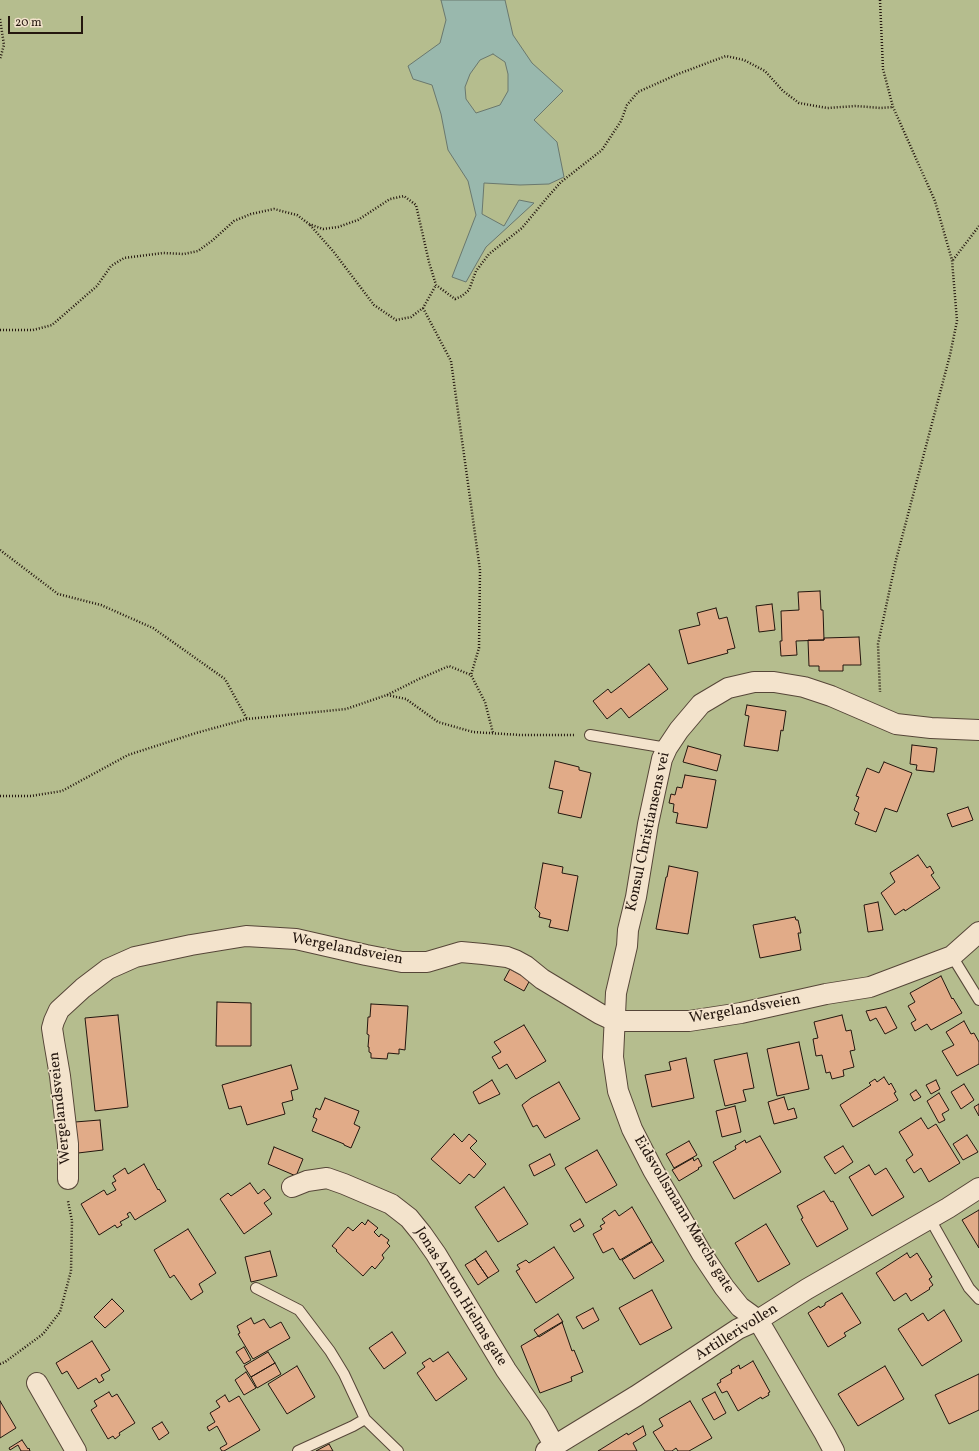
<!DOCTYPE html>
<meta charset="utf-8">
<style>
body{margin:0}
#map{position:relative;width:979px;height:1451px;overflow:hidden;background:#ecd4b1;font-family:Vollkorn,serif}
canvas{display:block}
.scale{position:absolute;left:8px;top:16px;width:75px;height:18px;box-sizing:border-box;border:2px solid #24170f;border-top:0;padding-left:5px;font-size:12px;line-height:14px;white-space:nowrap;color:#24170f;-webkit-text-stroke:3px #f3e3cc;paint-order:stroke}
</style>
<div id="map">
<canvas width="979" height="1451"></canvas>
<div class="scale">20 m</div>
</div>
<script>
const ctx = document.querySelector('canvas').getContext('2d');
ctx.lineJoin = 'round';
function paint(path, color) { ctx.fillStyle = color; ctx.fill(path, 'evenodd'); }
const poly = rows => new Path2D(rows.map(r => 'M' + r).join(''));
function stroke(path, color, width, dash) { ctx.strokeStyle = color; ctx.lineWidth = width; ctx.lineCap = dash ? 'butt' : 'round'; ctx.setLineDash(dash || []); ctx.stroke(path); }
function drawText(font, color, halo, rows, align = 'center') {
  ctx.font = font + ' Vollkorn,serif'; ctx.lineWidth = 3; ctx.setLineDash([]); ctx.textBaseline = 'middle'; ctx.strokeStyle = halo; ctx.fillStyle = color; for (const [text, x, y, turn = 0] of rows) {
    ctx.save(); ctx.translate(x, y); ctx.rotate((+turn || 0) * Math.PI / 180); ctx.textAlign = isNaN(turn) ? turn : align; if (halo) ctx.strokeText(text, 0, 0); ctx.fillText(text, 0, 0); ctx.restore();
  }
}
const green = poly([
 [0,0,979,0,979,1451,0,1451]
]);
const water = poly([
 [441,0,505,0,513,35,532,63,563,91,534,120,557,142,564,177,549,184,520,185,484,183,482,214,504,226,519,200,534,203,486,247,466,282,452,277,476,215,468,181,448,150,441,114,432,85,413,79,408,66,440,43,446,20,441,0],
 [493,54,505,62,508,74,508,91,500,105,476,113,466,99,465,87,470,74,480,60,493,54]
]);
const building = poly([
 [820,591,821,610,823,610,824,640,796,641,797,655,781,656,780,641,782,641,781,611,799,610,798,592,820,591],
 [772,604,775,630,759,632,756,606,772,604],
 [716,608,719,619,727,617,735,648,727,650,728,653,688,664,679,630,700,625,697,613,716,608],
 [859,637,861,665,843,665,843,671,819,671,819,666,809,666,808,640,824,640,824,638,859,637],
 [649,664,668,689,629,718,621,708,607,719,593,701,608,689,611,693,649,664],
 [747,705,786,711,783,731,781,730,778,751,744,746,749,716,745,715,747,705],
 [912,745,937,748,934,772,916,770,917,765,910,764,912,745],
 [688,746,721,755,717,771,683,762,688,746],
 [555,761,579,767,579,770,591,773,581,818,558,813,563,791,549,788,555,761],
 [884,762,912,773,897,812,885,808,876,832,855,824,859,813,854,810,859,797,856,796,867,768,879,773,884,762],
 [685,775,716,780,707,828,676,823,678,813,673,812,674,804,669,803,671,794,675,795,677,787,682,788,685,775],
 [968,807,973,820,952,827,947,814,968,807],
 [918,855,927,868,930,866,934,873,931,875,940,888,905,911,904,909,895,915,881,893,895,882,890,873,918,855],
 [543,863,563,867,562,873,578,876,568,931,549,927,551,920,539,917,540,913,535,908,543,863],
 [669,866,698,872,688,934,656,929,666,877,667,877,669,866],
 [878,902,883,930,868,932,864,905,878,902],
 [795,917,796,920,798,920,801,933,798,933,801,950,760,958,753,925,795,917],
 [510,969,530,980,524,991,504,980,510,969],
 [941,976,952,999,953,998,962,1013,931,1030,927,1024,915,1031,911,1023,916,1020,908,1006,915,1002,910,993,941,976],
 [217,1002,251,1003,251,1046,216,1046,217,1002],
 [371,1004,408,1006,405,1050,399,1049,399,1054,388,1053,387,1059,371,1058,371,1053,369,1052,369,1047,368,1047,369,1035,367,1034,368,1017,370,1017,371,1004],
 [886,1007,897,1028,885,1034,876,1018,870,1021,866,1011,886,1007],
 [118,1015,128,1107,95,1111,85,1018,118,1015],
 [842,1015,846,1031,851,1030,855,1050,850,1051,854,1067,843,1070,844,1076,832,1079,830,1072,826,1073,822,1055,816,1056,813,1039,818,1038,814,1022,842,1015],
 [964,1021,971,1034,974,1033,979,1042,979,1064,957,1076,942,1051,954,1045,946,1032,964,1021],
 [524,1025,546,1061,516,1079,507,1064,499,1069,492,1057,501,1052,494,1042,524,1025],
 [799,1042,809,1089,777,1096,767,1049,799,1042],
 [747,1053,754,1088,743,1090,746,1101,725,1106,714,1060,747,1053],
 [686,1058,694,1098,652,1107,645,1075,671,1070,669,1062,686,1058],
 [291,1065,298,1089,291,1091,293,1100,282,1103,285,1114,247,1125,241,1106,229,1109,222,1085,291,1065],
 [884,1077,889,1085,891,1083,896,1092,894,1093,898,1100,853,1127,840,1105,871,1085,869,1083,875,1079,877,1082,884,1077],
 [492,1080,500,1094,479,1104,473,1092,492,1080],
 [936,1080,940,1089,931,1094,926,1085,936,1080],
 [559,1082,580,1119,545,1138,537,1125,533,1127,522,1105,531,1098,559,1082],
 [964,1084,974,1100,961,1109,951,1092,964,1084],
 [916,1090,921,1097,914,1101,910,1094,916,1090],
 [939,1093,949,1110,942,1114,945,1120,939,1123,927,1101,939,1093],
 [784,1097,788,1110,794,1108,797,1118,774,1124,768,1102,784,1097],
 [325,1098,359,1111,354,1124,360,1127,351,1148,344,1145,344,1144,312,1131,317,1119,313,1117,316,1108,320,1110,325,1098],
 [979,1104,979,1116,974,1107,979,1104],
 [735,1106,741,1132,722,1137,716,1111,735,1106],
 [921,1118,928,1129,936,1124,960,1163,929,1182,921,1168,914,1173,906,1160,913,1155,899,1132,921,1118],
 [100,1120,103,1150,78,1153,75,1122,100,1120],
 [454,1134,462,1142,469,1134,477,1141,470,1148,486,1164,474,1178,469,1174,460,1184,431,1159,454,1134],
 [967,1135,978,1152,963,1160,953,1144,967,1135],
 [760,1136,781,1172,734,1199,713,1162,736,1149,735,1146,745,1140,746,1143,760,1136],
 [689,1141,697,1155,674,1168,666,1154,689,1141],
 [843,1146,853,1162,835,1174,824,1157,843,1146],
 [274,1147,303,1159,296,1176,268,1164,274,1147],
 [597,1150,617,1185,586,1203,565,1168,597,1150],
 [550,1154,555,1165,534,1176,529,1165,550,1154],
 [693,1158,694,1161,698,1158,702,1166,698,1168,699,1169,679,1181,672,1170,693,1158],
 [144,1164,158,1190,159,1189,166,1201,135,1220,130,1212,127,1214,129,1217,120,1222,122,1225,117,1228,115,1225,99,1235,81,1204,104,1190,107,1195,116,1190,112,1183,116,1181,113,1176,125,1168,128,1174,144,1164],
 [869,1165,875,1175,886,1168,904,1197,872,1216,849,1177,869,1165],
 [250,1183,258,1194,264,1189,271,1198,264,1203,272,1214,244,1234,220,1199,228,1193,231,1196,250,1183],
 [504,1187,528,1224,498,1242,475,1207,504,1187],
 [824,1191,831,1202,833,1201,848,1229,817,1247,801,1219,803,1218,797,1206,824,1191],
 [632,1207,652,1241,620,1260,613,1248,603,1253,593,1234,602,1229,600,1226,605,1223,602,1219,615,1210,619,1216,632,1207],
 [979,1210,979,1248,962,1220,979,1210],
 [580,1219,584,1226,574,1232,570,1225,580,1219],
 [368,1220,378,1228,374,1232,379,1237,381,1234,389,1240,387,1243,390,1246,382,1255,384,1258,375,1269,372,1266,363,1276,336,1251,337,1250,332,1246,348,1227,353,1231,362,1222,365,1225,368,1220],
 [766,1224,790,1264,758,1282,735,1243,766,1224],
 [188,1229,216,1273,199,1284,203,1292,191,1300,174,1275,170,1278,154,1250,188,1229],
 [652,1242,664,1261,634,1279,622,1260,652,1242],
 [554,1247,574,1278,536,1303,516,1271,520,1269,517,1265,526,1260,529,1263,554,1247],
 [270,1251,277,1276,251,1282,245,1257,270,1251],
 [486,1251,499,1271,488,1278,475,1259,486,1251],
 [907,1253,910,1258,917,1253,932,1277,929,1279,933,1285,929,1288,930,1289,911,1301,906,1293,894,1301,876,1273,907,1253],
 [475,1259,488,1278,478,1285,465,1265,475,1259],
 [652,1290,672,1328,640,1345,619,1308,652,1290],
 [842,1293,861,1323,844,1333,846,1336,828,1347,808,1313,819,1306,820,1308,825,1305,825,1303,842,1293],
 [112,1299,124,1311,105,1328,94,1317,112,1299],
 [593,1308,599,1320,583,1329,576,1317,593,1308],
 [944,1310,962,1341,922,1366,898,1329,923,1313,928,1321,944,1310],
 [558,1314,563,1322,539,1337,534,1330,558,1314],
 [251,1318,254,1324,264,1319,270,1328,281,1322,290,1338,253,1359,238,1334,240,1333,237,1326,251,1318],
 [562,1322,572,1351,574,1350,583,1372,571,1377,572,1381,540,1393,521,1346,562,1322],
 [392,1332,406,1353,384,1369,369,1348,392,1332],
 [92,1341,110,1370,101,1375,104,1380,99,1383,96,1378,78,1389,67,1371,62,1374,56,1363,92,1341],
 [244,1347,251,1360,244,1364,236,1352,244,1347],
 [268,1352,275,1363,251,1377,244,1366,268,1352],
 [448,1352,467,1379,436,1401,417,1373,425,1367,422,1363,430,1358,433,1362,448,1352],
 [753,1361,770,1392,768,1393,769,1395,762,1399,761,1397,738,1411,727,1391,722,1393,717,1384,721,1382,720,1380,732,1373,731,1370,739,1365,740,1369,753,1361],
 [275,1363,281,1374,257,1388,251,1377,275,1363],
 [297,1366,315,1397,287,1414,268,1384,297,1366],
 [885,1366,904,1399,858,1426,838,1394,885,1366],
 [246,1372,256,1388,244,1395,235,1380,246,1372],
 [979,1374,979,1410,949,1424,935,1395,979,1374],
 [109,1392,112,1397,117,1394,135,1423,119,1433,120,1435,115,1439,113,1436,108,1439,91,1410,97,1406,94,1401,109,1392],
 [715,1392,726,1413,714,1420,702,1399,715,1392],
 [225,1395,229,1402,239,1396,260,1430,224,1451,222,1451,220,1448,227,1444,217,1426,209,1431,207,1427,215,1422,210,1413,220,1407,216,1401,225,1395],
 [0,1401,16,1428,0,1438,0,1401],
 [690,1401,712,1438,689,1451,678,1451,676,1448,672,1451,665,1451,653,1432,663,1426,659,1419,690,1401],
 [162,1422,169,1433,159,1440,152,1428,162,1422],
 [643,1426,646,1435,633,1443,637,1451,598,1451,627,1433,628,1435,643,1426],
 [22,1440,28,1449,29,1448,30,1451,21,1451,18,1445,10,1450,9,1448,22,1440],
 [329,1444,333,1451,316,1451,329,1444]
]);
const path = poly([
 [880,0,883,69,893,107,935,201,952,260,957,321,950,355,896,560,878,644,880,692],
 [0,19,4,45,0,59],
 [310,225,333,251,374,305,396,320,411,317,423,308,436,285],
 [953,260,979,226],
 [423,308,451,361,480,570,479,648,471,675],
 [0,330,33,330,52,325,97,286,111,266,124,258,163,253,184,254,198,251,213,240,234,221,251,214,274,209,297,215,309,224,323,229,338,227,358,220,390,199,404,196,416,205,429,262,436,285,455,299,462,296,469,290,476,271,489,254,522,228,546,199,561,182,602,150,621,121,627,105,638,92,678,74,726,56,744,60,765,71,783,91,799,103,827,108,856,106,881,108,893,107],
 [0,550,58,594,101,605,153,628,225,679,247,719],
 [387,695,419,679,449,666,471,675,485,702,493,733],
 [0,796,31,796,62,791,128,755,196,733,247,719,346,709,387,695,406,699,438,722,473,732,520,735,574,735],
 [0,1364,5,1362,43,1334,60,1312,71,1271,72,1221,68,1201]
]);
const lane = poly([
 [590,735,667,748],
 [952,956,979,1000],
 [930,1219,969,1288,979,1299],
 [256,1288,299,1310,330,1351,344,1374,365,1419,398,1451],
 [298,1451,353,1426,365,1419]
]);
const street = poly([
 [68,1179,68,1144,60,1076,54,1041,52,1028,54,1021,59,1010,83,988,108,969,135,957,191,945,246,936,296,939,366,955,402,962,427,962,461,952,483,954,507,957,515,960,526,966,542,979,600,1014,615,1021,689,1021,741,1013,826,994,870,987,952,956,979,932],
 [292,1187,307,1181,327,1178,344,1184,391,1204,409,1218,422,1234,436,1254,506,1370,538,1416,554,1445],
 [37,1383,76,1451],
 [546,1451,636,1396,738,1329,758,1320,807,1289,948,1208,979,1188],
 [834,1451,825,1434,758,1320,740,1307,724,1287,702,1254,653,1170,632,1129,618,1091,613,1057,616,993,627,946,628,930,636,897,648,824,662,759,667,748,679,730,701,704,728,688,754,682,774,682,804,687,831,696,896,724,931,728,979,730]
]);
const streetNames = [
 ["Konsul Christiansens vei",649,832,-78],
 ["Wergelandsveien",347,950,11],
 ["Wergelandsveien",745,1010,-10],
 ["Wergelandsveien",61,1108,-96],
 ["Eidsvollsmann Mørchs gate",683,1215,59],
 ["Jonas Anton Hielms gate",460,1297,58],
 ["Artillerivollen",737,1333,-32]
];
paint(green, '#b5bd8e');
paint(water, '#99b8ad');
stroke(water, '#6a786e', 1);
paint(building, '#e1ab88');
stroke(building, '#24170f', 1);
stroke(lane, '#564638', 12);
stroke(street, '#564638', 22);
stroke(path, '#24170f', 2.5, [1, 2]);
stroke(lane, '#f3e3cc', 10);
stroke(street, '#f3e3cc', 20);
drawText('15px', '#24170f', '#f3e3cc', streetNames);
</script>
